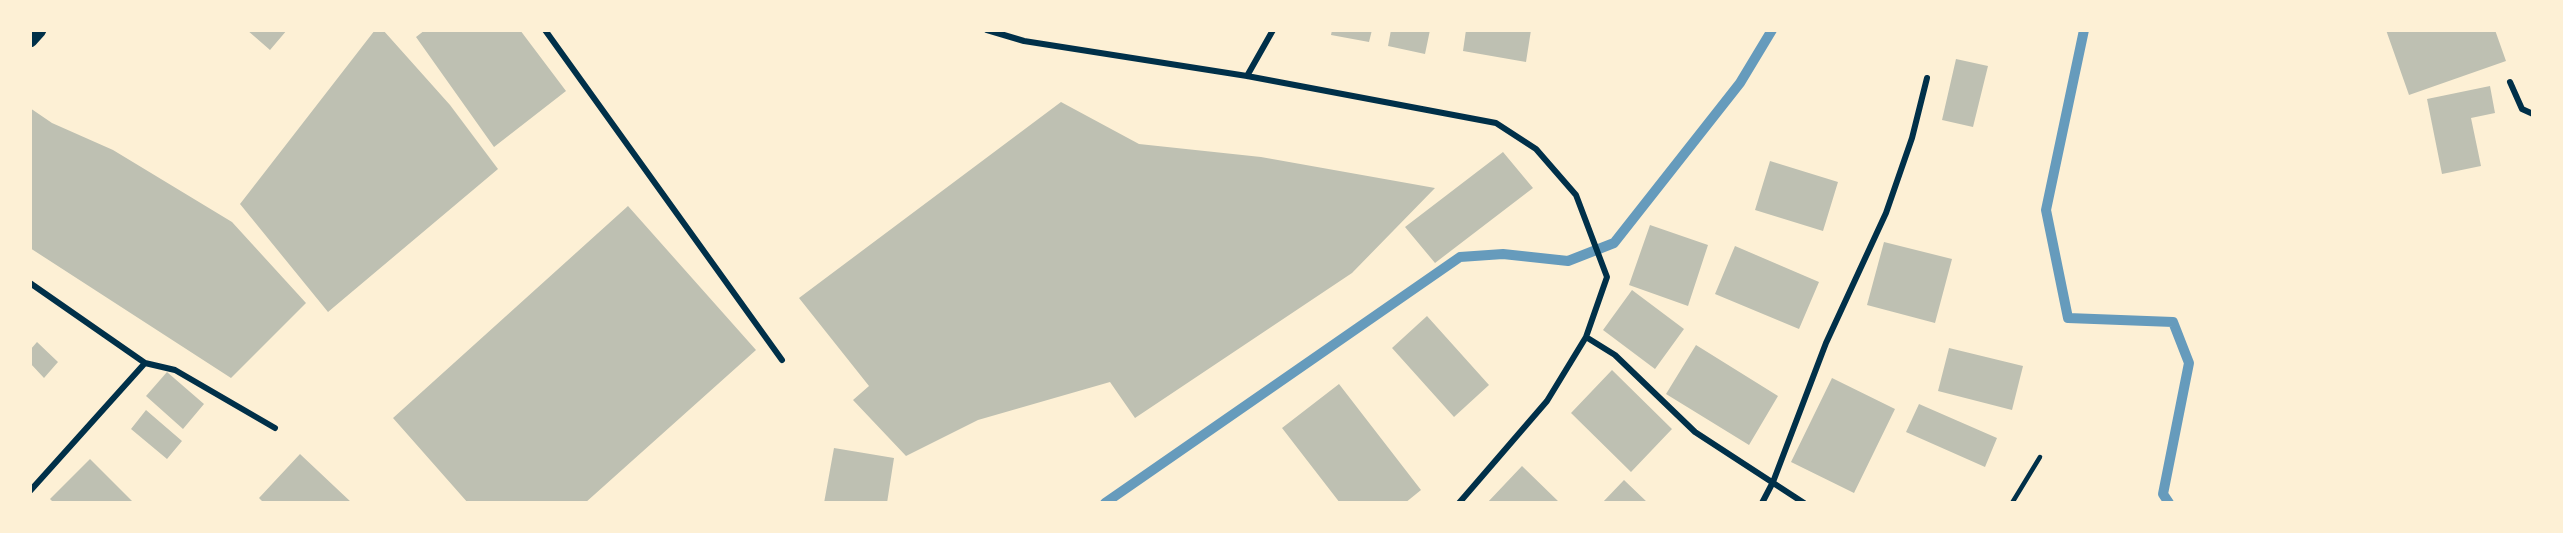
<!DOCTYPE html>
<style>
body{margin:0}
#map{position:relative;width:2563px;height:533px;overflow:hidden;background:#fdf0d5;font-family:Jost,sans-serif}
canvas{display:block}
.frame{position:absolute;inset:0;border:32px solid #fdf0d5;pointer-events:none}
</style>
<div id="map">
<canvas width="2563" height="533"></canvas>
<div class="frame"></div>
</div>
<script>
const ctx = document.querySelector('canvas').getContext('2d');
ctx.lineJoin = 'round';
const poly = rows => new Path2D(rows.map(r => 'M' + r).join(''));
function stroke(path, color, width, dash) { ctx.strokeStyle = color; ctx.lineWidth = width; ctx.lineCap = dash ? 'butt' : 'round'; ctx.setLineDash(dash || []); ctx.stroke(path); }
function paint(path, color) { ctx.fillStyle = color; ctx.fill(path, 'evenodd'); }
const stream = poly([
 [2084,30,2046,210,2068,318,2173,322,2189,363,2163,494,2169,503],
 [1105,503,1460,257,1503,254,1568,261,1614,243,1740,83,1772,30]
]);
const building = poly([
 [247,30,287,30,270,50],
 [375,30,383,30,450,105,498,169,328,312,240,204],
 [425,30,520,30,566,91,494,147,416,37],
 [1332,30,1372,30,1369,42,1331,35],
 [1391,30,1430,30,1425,54,1388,46],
 [1466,30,1531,30,1526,62,1463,51],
 [2386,30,2495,30,2506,61,2409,95],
 [1956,59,1988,66,1973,127,1942,120],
 [2490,86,2495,113,2471,118,2481,166,2442,174,2427,99],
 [1061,102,1139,144,1261,157,1435,188,1352,273,1135,418,1110,382,978,420,906,456,853,400,869,386,799,298],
 [30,108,52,123,113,150,232,222,306,303,231,378,30,248],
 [1503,152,1533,188,1435,263,1405,227],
 [1770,161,1838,182,1823,231,1755,210],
 [628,206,756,350,585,503,468,503,393,418],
 [1650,225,1708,245,1688,306,1629,285],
 [1884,242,1952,259,1935,323,1867,305],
 [1735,246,1819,282,1799,329,1715,294],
 [1632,290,1684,329,1655,369,1603,330],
 [1427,316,1489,385,1454,417,1392,348],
 [37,342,58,362,44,378,30,363,30,350],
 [1696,345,1778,396,1749,445,1666,394],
 [1949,348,2023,366,2012,410,1938,391],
 [1612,370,1672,429,1631,472,1571,413],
 [167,372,204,404,183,429,146,396],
 [1832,378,1895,409,1854,493,1791,462],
 [1339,384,1421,490,1405,503,1340,503,1282,428],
 [1919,404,1997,438,1985,467,1906,432],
 [146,410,182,441,167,459,131,429],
 [834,448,894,458,887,503,824,503],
 [300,454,352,503,264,503,259,498],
 [90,459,134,503,54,503,50,499],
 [1522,466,1560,503,1487,503],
 [1624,480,1648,503,1602,503]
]);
const service = poly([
 [2012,503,2040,457]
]);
const minor = poly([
 [545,30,782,360],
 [987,30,1024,41,1247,76,1496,123,1536,149,1576,195,1607,277,1586,337,1547,401,1459,503],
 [1247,76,1273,30],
 [2510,82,2522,109,2533,114],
 [30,283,145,363,175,370,275,428],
 [1586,337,1615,355,1695,432,1804,503],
 [30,491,145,363],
 [1762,503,1773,482,1826,343,1886,213,1912,138,1927,78]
]);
const primary = poly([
 [30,40,39,30]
]);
stroke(stream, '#669bbc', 10);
paint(building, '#bec0b2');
stroke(service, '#003049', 4.5);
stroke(minor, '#003049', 6);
stroke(primary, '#003049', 15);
</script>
